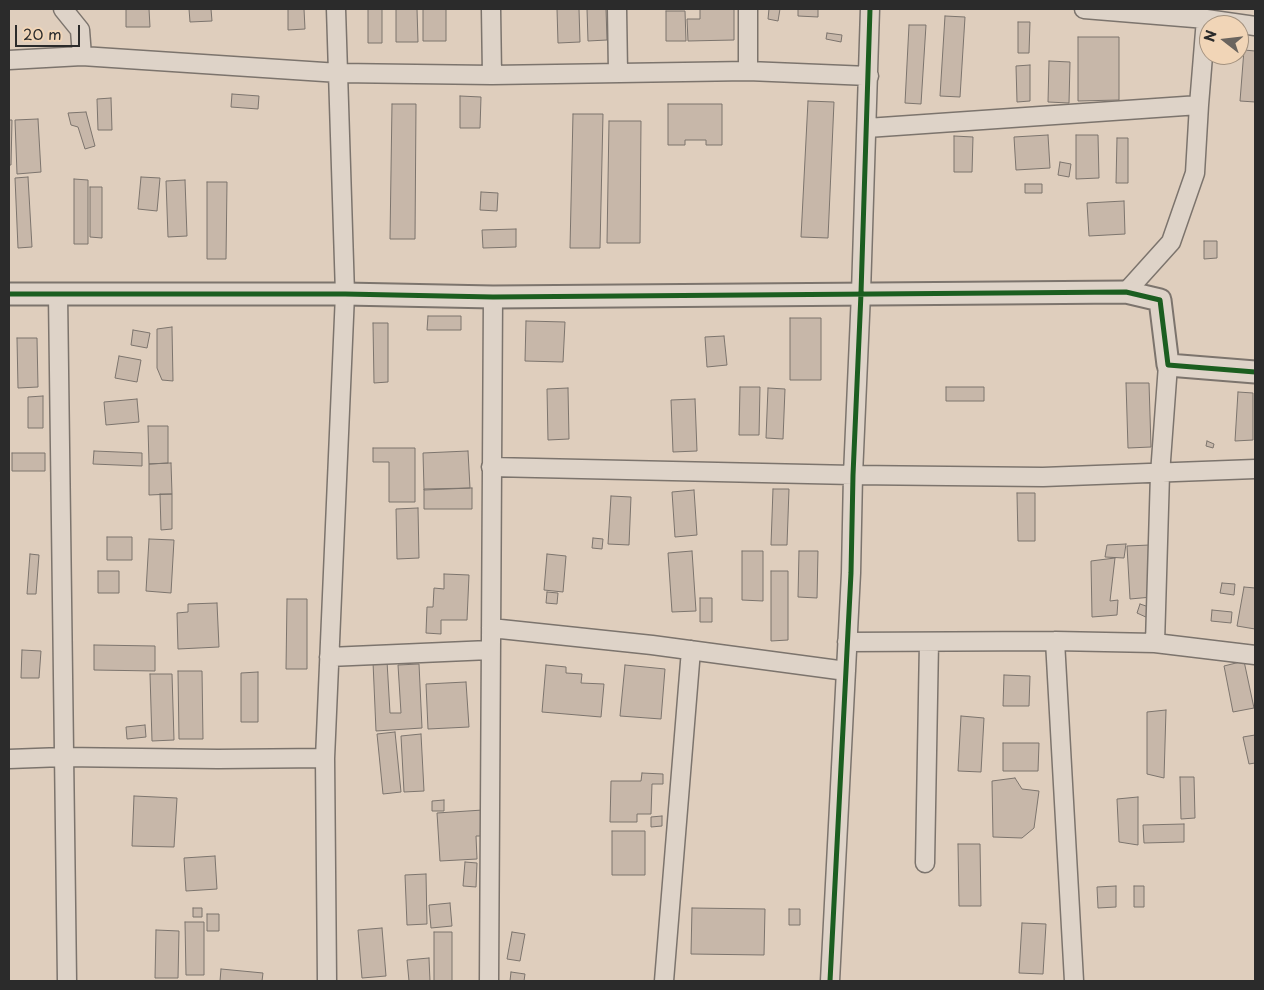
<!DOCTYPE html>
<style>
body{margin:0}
#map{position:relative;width:1264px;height:990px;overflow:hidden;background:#dfcebd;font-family:"Playpen Sans",sans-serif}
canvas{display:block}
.frame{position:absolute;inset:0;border:10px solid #2b2b2b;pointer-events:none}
.north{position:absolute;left:1199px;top:15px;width:50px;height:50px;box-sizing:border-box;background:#f1d5b7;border:1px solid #a2917f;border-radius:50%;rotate:286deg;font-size:14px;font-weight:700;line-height:20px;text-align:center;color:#2b2b2b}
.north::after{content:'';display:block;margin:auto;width:18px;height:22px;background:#6a645e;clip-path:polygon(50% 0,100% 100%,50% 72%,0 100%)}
.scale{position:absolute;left:15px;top:25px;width:65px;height:22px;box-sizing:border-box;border:2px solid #2b2b2b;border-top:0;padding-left:6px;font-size:15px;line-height:18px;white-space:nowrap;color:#2b2b2b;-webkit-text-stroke:4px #f1d5b7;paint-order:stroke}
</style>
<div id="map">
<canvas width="1264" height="990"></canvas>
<div class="frame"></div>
<div class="north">N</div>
<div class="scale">20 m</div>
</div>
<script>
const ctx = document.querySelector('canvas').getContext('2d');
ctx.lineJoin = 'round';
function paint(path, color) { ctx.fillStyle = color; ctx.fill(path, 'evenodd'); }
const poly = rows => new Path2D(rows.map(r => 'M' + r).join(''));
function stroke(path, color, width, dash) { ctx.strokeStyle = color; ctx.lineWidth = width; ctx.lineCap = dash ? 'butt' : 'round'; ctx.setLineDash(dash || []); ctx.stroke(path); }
const building = poly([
 [126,9,149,9,150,27,126,27,126,9],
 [189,9,211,9,212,21,190,22,189,9],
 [288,9,304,9,305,29,288,30,288,9],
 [368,9,382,9,382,43,368,43,368,9],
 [396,9,417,9,418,42,396,42,396,9],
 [423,9,446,9,446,41,423,41,423,9],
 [557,9,579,9,580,42,558,43,557,9],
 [587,9,606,9,607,40,588,41,587,9],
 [700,9,734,9,734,40,688,41,687,19,700,19,700,9],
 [769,9,780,9,778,21,768,19,769,9],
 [798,9,818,9,818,17,798,16,798,9],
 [666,11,685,11,686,41,666,41,666,11],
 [945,16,965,17,960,97,940,96,945,16],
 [1018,22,1030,22,1029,53,1018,53,1018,22],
 [909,25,926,25,921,104,905,103,909,25],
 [827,33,842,35,841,42,826,39,827,33],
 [1078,37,1119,37,1119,100,1078,101,1078,37],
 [1244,50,1255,51,1255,102,1240,101,1244,50],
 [1049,61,1070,62,1069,103,1048,102,1049,61],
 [1030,65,1030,101,1017,102,1016,66,1030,65],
 [232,94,259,96,258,109,231,107,232,94],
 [460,96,481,97,480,128,460,128,460,96],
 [111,98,112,130,98,130,97,99,111,98],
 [808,101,834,102,828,238,801,237,808,101],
 [392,104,416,104,415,239,390,239,392,104],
 [668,104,722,104,722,145,706,145,706,140,685,140,685,145,668,145,668,104],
 [86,112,95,146,85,149,78,127,71,125,68,113,86,112],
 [573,114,603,114,600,248,570,248,573,114],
 [38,119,41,172,17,174,15,120,38,119],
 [9,120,12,120,11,165,9,165,9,120],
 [609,121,641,121,640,243,607,243,609,121],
 [1048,135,1050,168,1016,170,1014,137,1048,135],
 [1076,135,1098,135,1099,178,1076,179,1076,135],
 [954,136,973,137,972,172,954,172,954,136],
 [1117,138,1128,138,1128,183,1116,183,1117,138],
 [1060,162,1071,164,1069,177,1058,175,1060,162],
 [28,177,32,247,18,248,15,178,28,177],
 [141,177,160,178,157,211,138,209,141,177],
 [74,179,88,180,88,244,74,244,74,179],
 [185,180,187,236,168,237,166,181,185,180],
 [207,182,227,182,226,259,207,259,207,182],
 [1025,184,1042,184,1042,193,1025,193,1025,184],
 [90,187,102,187,102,238,90,237,90,187],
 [481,192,498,193,497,211,480,210,481,192],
 [1124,201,1125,234,1089,236,1087,203,1124,201],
 [516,229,516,247,483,248,482,230,516,229],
 [1204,241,1217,241,1217,258,1204,259,1204,241],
 [428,316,461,316,461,330,427,330,428,316],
 [790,318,821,318,821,380,790,380,790,318],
 [526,321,565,322,563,362,525,361,526,321],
 [373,323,388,323,388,382,374,383,373,323],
 [172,327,173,381,162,380,157,368,157,329,172,327],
 [133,330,150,333,147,348,131,345,133,330],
 [724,336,727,365,707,367,705,337,724,336],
 [17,338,37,338,38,387,18,388,17,338],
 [119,356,141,360,137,382,115,378,119,356],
 [1126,383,1149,383,1151,447,1128,448,1126,383],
 [740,387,760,387,759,435,739,435,740,387],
 [946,387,984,387,984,401,946,401,946,387],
 [568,388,569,439,548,440,547,389,568,388],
 [768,388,785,389,783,439,766,438,768,388],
 [1238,392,1253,393,1253,440,1235,441,1238,392],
 [43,396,43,428,28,428,28,397,43,396],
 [137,399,139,422,106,425,104,402,137,399],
 [695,399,697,451,673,452,671,400,695,399],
 [148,426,168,426,168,463,149,464,148,426],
 [1207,441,1214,444,1213,448,1206,446,1207,441],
 [373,448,415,448,415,502,389,502,389,462,373,462,373,448],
 [94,451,142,453,142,466,93,464,94,451],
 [468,451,470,488,424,490,423,453,468,451],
 [12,453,45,453,45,471,12,471,12,453],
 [171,463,172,494,149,495,149,464,171,463],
 [472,488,472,509,424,509,424,489,472,488],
 [773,489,789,489,787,545,771,545,773,489],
 [694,490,697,535,675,537,672,492,694,490],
 [1017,493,1035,493,1035,541,1018,541,1017,493],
 [160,494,172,494,172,529,161,530,160,494],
 [611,496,631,497,629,545,608,544,611,496],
 [418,508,419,558,397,559,396,509,418,508],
 [107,537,132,537,132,560,107,560,107,537],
 [593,538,603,539,602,549,592,548,593,538],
 [149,539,174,540,171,593,146,591,149,539],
 [1126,544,1124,558,1105,557,1107,545,1126,544],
 [1150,545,1152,597,1130,599,1127,546,1150,545],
 [692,551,696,611,672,612,668,553,692,551],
 [742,551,763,551,763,601,742,600,742,551],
 [799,551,818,551,817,598,798,597,799,551],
 [30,554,39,555,36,594,27,594,30,554],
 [547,554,566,556,563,592,544,590,547,554],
 [1115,558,1110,601,1118,600,1117,615,1092,617,1091,561,1115,558],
 [98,571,119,571,119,593,98,593,98,571],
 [771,571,788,571,788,640,771,641,771,571],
 [444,574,469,575,467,620,441,620,441,634,426,633,427,607,433,607,434,588,444,589,444,574],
 [1222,583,1235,584,1234,595,1220,593,1222,583],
 [1244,587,1255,588,1255,629,1237,626,1244,587],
 [547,592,558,593,557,604,546,603,547,592],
 [700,598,712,598,712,622,700,622,700,598],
 [287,599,307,599,307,669,286,669,287,599],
 [217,603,219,647,178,649,177,613,188,612,188,604,217,603],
 [1140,604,1152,608,1148,618,1137,613,1140,604],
 [1212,610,1232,612,1231,623,1211,621,1212,610],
 [94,645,155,646,155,671,94,670,94,645],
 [22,650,41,651,39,678,21,678,22,650],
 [387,661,390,713,401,713,398,665,419,664,422,728,376,731,373,662,387,661],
 [1244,661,1254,708,1233,712,1224,666,1244,661],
 [546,665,566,667,566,673,582,674,581,683,604,684,601,717,542,712,546,665],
 [625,665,665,669,661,719,620,716,625,665],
 [178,671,202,671,203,739,179,739,178,671],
 [258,672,258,722,241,722,241,673,258,672],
 [150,674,172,674,174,740,152,741,150,674],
 [1004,675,1030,676,1029,706,1003,706,1004,675],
 [466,682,469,727,428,729,426,684,466,682],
 [1166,710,1164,778,1147,774,1147,712,1166,710],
 [961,716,984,718,981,772,958,771,961,716],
 [145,725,146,737,127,739,126,727,145,725],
 [395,732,401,792,383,794,377,734,395,732],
 [421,734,424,791,404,792,401,736,421,734],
 [1255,735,1255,763,1249,764,1243,737,1255,735],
 [1003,743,1039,743,1038,771,1003,771,1003,743],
 [642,773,663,774,663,784,652,784,651,814,637,814,637,822,610,822,611,781,641,781,642,773],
 [1180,777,1194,777,1195,818,1181,819,1180,777],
 [1015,778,1022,789,1039,791,1034,828,1022,838,993,837,992,781,1015,778],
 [134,796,177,798,174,847,132,846,134,796],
 [1138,797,1138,845,1119,842,1117,799,1138,797],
 [444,800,444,811,432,811,432,801,444,800],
 [483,810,484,836,476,836,477,859,440,861,437,813,483,810],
 [662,816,662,826,651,827,651,817,662,816],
 [1184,824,1184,842,1144,843,1143,825,1184,824],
 [612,831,645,831,645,875,612,875,612,831],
 [958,844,980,844,981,906,959,906,958,844],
 [215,856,217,889,186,891,184,858,215,856],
 [465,862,477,863,476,887,463,886,465,862],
 [426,874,427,924,407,925,405,875,426,874],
 [1116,886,1116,907,1098,908,1097,887,1116,886],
 [1134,886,1144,886,1144,907,1134,907,1134,886],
 [450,903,452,926,431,928,429,905,450,903],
 [193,908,202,908,202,917,193,917,193,908],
 [692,908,765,909,764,955,691,954,692,908],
 [789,909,800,909,800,925,789,925,789,909],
 [207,914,219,914,219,931,207,931,207,914],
 [185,922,204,922,204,975,186,975,185,922],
 [1022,923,1046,924,1043,974,1019,973,1022,923],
 [382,928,386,976,362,978,358,930,382,928],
 [156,930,179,931,178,978,155,978,156,930],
 [434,932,452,932,452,981,434,981,434,932],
 [512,932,525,934,520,961,507,959,512,932],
 [429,958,430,981,409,981,407,960,429,958],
 [221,969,263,973,262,981,220,981,221,969],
 [511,972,525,974,524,981,510,981,511,972]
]);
const minor = poly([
 [63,9,80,30,82,56],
 [491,9,492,75],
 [617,9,618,72],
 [748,9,748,71],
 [1084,9,1206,19,1255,26],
 [9,60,82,56,339,73,492,75,748,71,869,76],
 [867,128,1199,105],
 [1126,292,1171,242,1195,173,1199,105,1206,19],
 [58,294,67,981],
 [491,467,853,475,1043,477,1255,469],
 [491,628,652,645,846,671],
 [1055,641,1074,981],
 [847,642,1055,641,1155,643,1255,655],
 [1155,643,1160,474,1168,365],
 [329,657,490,650],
 [9,759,63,757,218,759,325,758],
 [925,863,929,642],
 [327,981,325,758,345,294,336,9],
 [489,981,493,297],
 [664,981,691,650],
 [830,981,851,573,853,475,861,293,870,9]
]);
const tertiary = poly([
 [9,294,345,294,493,297,1126,292,1160,300,1168,365,1255,372]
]);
const cycleway = poly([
 [9,294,345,294,493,297,1126,292,1160,300,1168,365,1255,372],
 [830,981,851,573,853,475,861,293,870,9]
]);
paint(building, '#c7b7a9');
stroke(building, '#7c746d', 1);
stroke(minor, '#7c746d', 21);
stroke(tertiary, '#7c746d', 25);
stroke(minor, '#ded3c8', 18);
stroke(tertiary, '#ded3c8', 21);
stroke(cycleway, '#1b5e20', 5);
</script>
